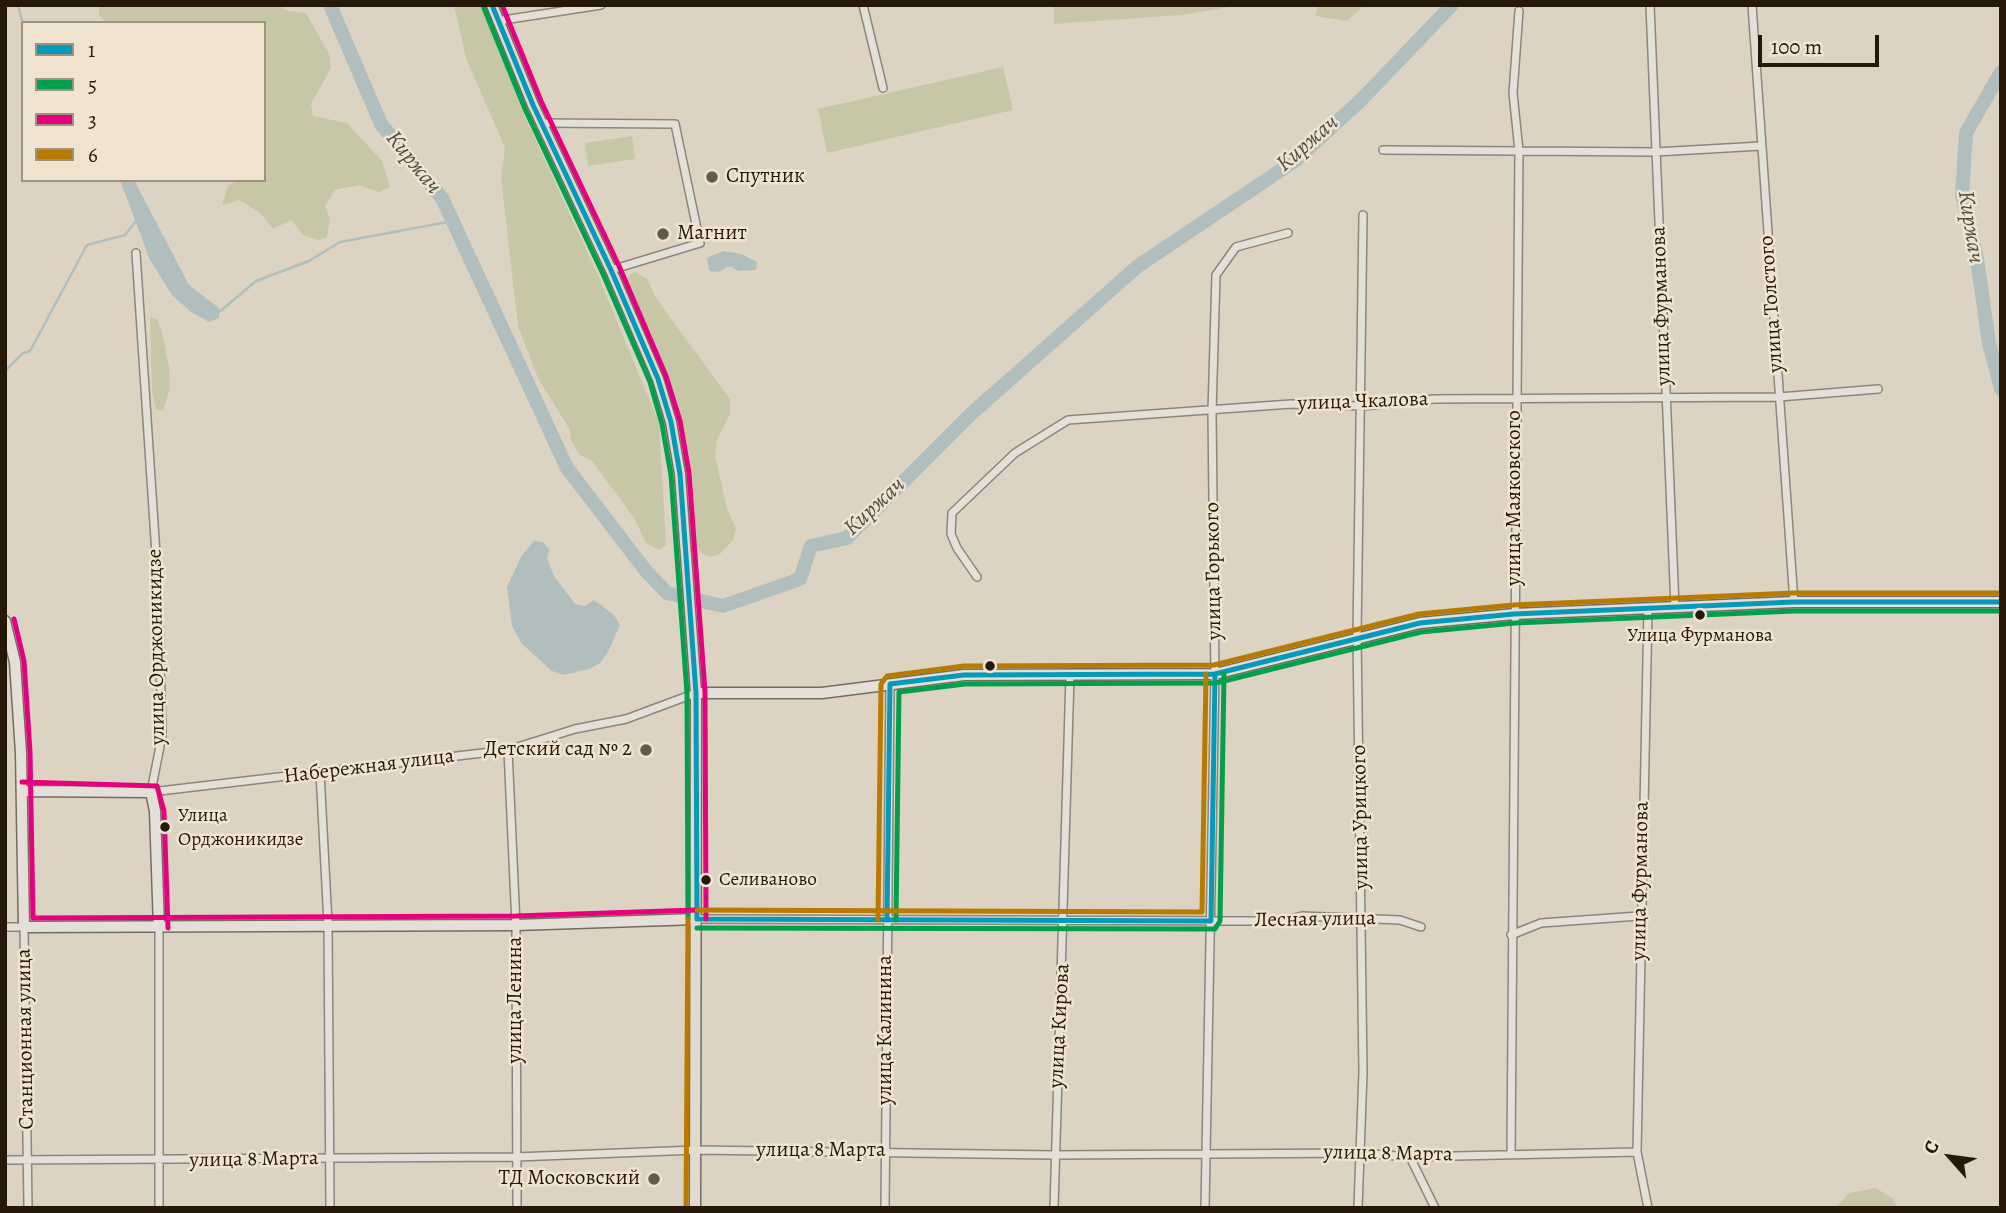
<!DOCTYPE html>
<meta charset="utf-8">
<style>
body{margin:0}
#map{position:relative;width:2006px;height:1213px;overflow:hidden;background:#ddd3c3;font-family:Alegreya,serif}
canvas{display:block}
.frame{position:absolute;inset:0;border:7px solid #261808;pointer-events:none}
.legend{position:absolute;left:21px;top:21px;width:245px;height:161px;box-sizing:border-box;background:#f0e4d1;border:2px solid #9f9281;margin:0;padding:9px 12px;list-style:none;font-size:21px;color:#261808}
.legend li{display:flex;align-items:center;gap:14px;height:35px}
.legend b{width:35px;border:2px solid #9f9281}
.north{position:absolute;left:1915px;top:1122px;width:70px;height:70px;-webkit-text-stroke:5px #f0e4d1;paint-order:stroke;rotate:298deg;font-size:19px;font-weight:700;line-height:28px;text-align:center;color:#261808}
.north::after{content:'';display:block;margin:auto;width:24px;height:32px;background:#261808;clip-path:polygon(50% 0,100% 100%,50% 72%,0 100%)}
.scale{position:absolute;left:1758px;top:35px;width:121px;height:32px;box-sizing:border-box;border:4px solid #261808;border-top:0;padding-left:9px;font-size:21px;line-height:24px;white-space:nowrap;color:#261808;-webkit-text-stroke:5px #f0e4d1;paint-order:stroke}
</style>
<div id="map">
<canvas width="2006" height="1213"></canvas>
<div class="frame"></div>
<ul class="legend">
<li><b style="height:9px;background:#049aba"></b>1</li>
<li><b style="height:9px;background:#029f4d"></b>5</li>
<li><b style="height:9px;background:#e5007d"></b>3</li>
<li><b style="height:9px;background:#b87b02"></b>6</li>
</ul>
<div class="north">С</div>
<div class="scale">100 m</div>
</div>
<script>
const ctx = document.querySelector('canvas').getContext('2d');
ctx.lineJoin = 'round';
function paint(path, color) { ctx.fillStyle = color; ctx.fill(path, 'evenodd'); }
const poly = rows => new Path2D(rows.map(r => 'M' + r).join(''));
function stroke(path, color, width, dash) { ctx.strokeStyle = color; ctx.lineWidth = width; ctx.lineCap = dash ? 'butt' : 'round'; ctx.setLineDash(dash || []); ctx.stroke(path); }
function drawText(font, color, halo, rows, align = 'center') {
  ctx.font = font + ' Alegreya,serif'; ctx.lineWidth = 5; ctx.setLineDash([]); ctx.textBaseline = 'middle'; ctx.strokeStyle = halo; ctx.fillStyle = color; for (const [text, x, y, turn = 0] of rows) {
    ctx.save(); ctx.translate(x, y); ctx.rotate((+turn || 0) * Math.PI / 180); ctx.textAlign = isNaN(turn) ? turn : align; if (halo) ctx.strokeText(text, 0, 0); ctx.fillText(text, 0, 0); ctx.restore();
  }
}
const green = poly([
 [99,5,277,5,288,11,306,13,329,54,331,68,311,104,313,116,347,123,382,161,390,187,379,192,358,185,335,190,325,207,330,218,327,237,319,240,304,236,291,220,273,229,260,213,240,200,222,205,228,186,238,180,264,180,264,23,106,23,99,15],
 [454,5,482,5,521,108,598,275,659,423,666,545,659,550,646,543,634,518,592,461,579,454,571,440,570,430,538,378,518,326,501,177,505,148,466,58],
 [1054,5,1241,5,1181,15,1054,24],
 [1319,5,1364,5,1347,21,1315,16],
 [1003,67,1013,110,827,153,818,109],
 [632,136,635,159,588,166,585,143],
 [635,272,647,279,656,298,730,399,730,414,717,440,715,455,727,509,736,528,734,539,720,554,710,557,701,553,696,544,692,474,682,420,626,281,629,275],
 [150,317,157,319,162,332,169,367,170,389,163,410,156,410,152,391],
 [1876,1188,1892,1198,1898,1208,1836,1208,1849,1193]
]);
const water = poly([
 [120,180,134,180,189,285,219,308,219,318,209,322,191,312,172,295,150,260],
 [723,251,741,254,757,262,756,270,738,271,730,266,718,272,709,271,707,258],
 [534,541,543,542,549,549,547,559,554,576,575,604,585,606,594,600,614,615,620,625,608,652,600,663,589,669,563,675,552,671,522,644,512,626,507,587,522,555]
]);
const stream = poly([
 [18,5,23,24],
 [218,313,256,281,309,261,340,242,453,221],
 [5,371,23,353,30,351,87,245,125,235,136,221,138,223]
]);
const river = poly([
 [330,5,381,124,442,198,567,468,646,571,667,593,723,606,800,579,811,546,847,538,972,413,1138,266,1296,160,1362,99,1452,5],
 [2001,72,1966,133,1962,195,1977,259,1989,343,2001,389]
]);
const street = poly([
 [863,5,883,88],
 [1650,5,1675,607],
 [1752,5,1794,602],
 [497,21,601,5],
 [542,123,675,124,700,243,611,270],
 [1383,150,1656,152,1761,146],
 [136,253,158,584,162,736,151,792,508,750,575,729,626,719,696,693],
 [977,577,957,548,951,534,952,513,1015,453,1068,420,1291,404,1363,406,1434,399,1779,397,1878,389],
 [1648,610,1637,1152,1648,1208],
 [508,750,516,925,517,1208],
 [320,773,328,923,330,1208],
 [697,919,1281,921,1302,916,1400,920,1421,927],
 [5,927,24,927,28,1208],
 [159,928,159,1208],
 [1511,935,1541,923,1639,916],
 [1511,1153,1519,151,1513,93,1519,11],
 [1410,1157,1435,1208],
 [5,1160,516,1157,696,1150,1054,1155,1359,1153,1410,1157,1637,1152],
 [885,1208,890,684],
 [1054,1208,1070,676],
 [1205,1208,1215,674,1212,412,1216,275,1236,247,1288,233],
 [1358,1208,1363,1072,1357,636,1363,215]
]);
const secondary = poly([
 [5,621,15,662,21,753,24,927,516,925,697,919],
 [696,693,822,693,964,675,1215,674,1420,623,1514,614,1794,602,2001,602],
 [22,791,151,792,155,811,159,928]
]);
const primary = poly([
 [492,5,533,105,611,270,658,379,671,422,680,474,696,693,695,1208]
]);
const bus1 = poly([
 [492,5,533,105,611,270,658,379,671,422,680,474,696,693,697,919],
 [697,919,1211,921,1215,674],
 [887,920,890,684,964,675,1215,674,1420,623,1514,614,1794,602,2001,602]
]);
const bus2 = poly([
 [484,8,525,109,603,274,650,382,662,424,671,475,687,693,688,919],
 [896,920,899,692,965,684,1216,683,1421,632,1515,623,1794,611,2001,611],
 [697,928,1215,929,1220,921,1224,674]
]);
const bus3 = poly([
 [502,5,541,101,619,266,666,376,680,421,689,473,705,692,706,919],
 [14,619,24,661,30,752,33,918,516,916,697,910],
 [22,782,157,786,164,811,168,928]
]);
const bus4 = poly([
 [697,910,1202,912,1206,674],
 [878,920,881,684,887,676,964,666,1214,665,1419,614,1513,605,1794,593,2001,593],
 [686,1208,688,919]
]);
const markers = [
 [712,177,7,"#665949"],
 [663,234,7,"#665949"],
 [1700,615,6,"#261808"],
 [990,666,6,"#261808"],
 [646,750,7,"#665949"],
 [165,827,6,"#261808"],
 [706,880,6,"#261808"],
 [654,1179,7,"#665949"]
];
const busNames = [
 ["Улица Фурманова",1700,636,"center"],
 ["Улица",178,816],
 ["Орджоникидзе",178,840],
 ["Селиваново",719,880]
];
const poiNames = [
 ["Спутник",726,177],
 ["Магнит",677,234],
 ["Детский сад № 2",632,750,"right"],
 ["ТД Московский",640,1179,"right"]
];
const streetNames = [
 ["улица Толстого",1772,304,-94],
 ["улица Фурманова",1662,306,-92],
 ["улица Чкалова",1363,402,-2],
 ["улица Маяковского",1515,498,-90],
 ["улица Горького",1214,571,-91],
 ["улица Орджоникидзе",157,647,-91],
 ["Набережная улица",369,767,-7],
 ["улица Урицкого",1361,817,-91],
 ["улица Фурманова",1641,881,-89],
 ["Лесная улица",1315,920,-1],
 ["улица Ленина",516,1000,-90],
 ["улица Кирова",1060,1026,-87],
 ["улица Калинина",886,1030,-90],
 ["Станционная улица",26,1039,-91],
 ["улица 8 Марта",821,1151],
 ["улица 8 Марта",1388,1154,1],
 ["улица 8 Марта",254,1160,-1]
];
const waterNames = [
 ["Киржач",1308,144,-41],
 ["Киржач",413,163,51],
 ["Киржач",1970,227,81],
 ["Киржач",875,507,-43]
];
paint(green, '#c7c7a7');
paint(water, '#b0bfbd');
stroke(stream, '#b0bfbd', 2.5);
stroke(river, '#b0bfbd', 14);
stroke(street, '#8d857a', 10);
stroke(secondary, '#736c62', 13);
stroke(primary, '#736c62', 13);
stroke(street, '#e5e0d7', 7);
stroke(secondary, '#e5e0d7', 10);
stroke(primary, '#e0dad1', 10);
stroke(bus1, '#049aba', 5);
stroke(bus2, '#029f4d', 5);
stroke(bus3, '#e5007d', 5);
stroke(bus4, '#b87b02', 5);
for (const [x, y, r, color] of markers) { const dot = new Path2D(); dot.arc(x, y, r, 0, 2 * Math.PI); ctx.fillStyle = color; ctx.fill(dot); stroke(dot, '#f0e4d1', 2.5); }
drawText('19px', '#261808', '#f0e4d1', busNames, 'left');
drawText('21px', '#261808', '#f0e4d1', poiNames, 'left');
drawText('21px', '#261808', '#f0e4d1', streetNames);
drawText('italic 23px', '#4f4f46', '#f0e4d1', waterNames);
</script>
